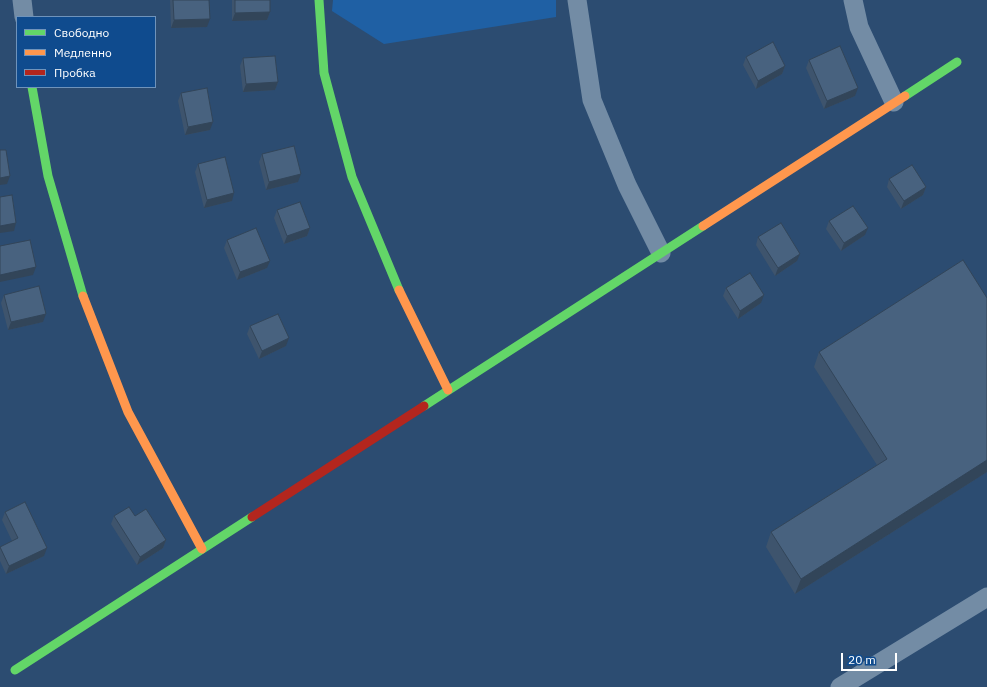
<!DOCTYPE html>
<meta charset="utf-8">
<style>
body{margin:0}
#map{position:relative;width:987px;height:687px;overflow:hidden;background:#2c4c71;font-family:"IBM Plex Sans",sans-serif}
canvas{display:block}
.legend{position:absolute;left:16px;top:16px;width:140px;height:72px;box-sizing:border-box;background:#0f4b8e;border:1px solid #6f93bb;margin:0;padding:5px 7px;list-style:none;font-size:12px;color:#fff}
.legend li{display:flex;align-items:center;gap:8px;height:20px}
.legend b{width:20px;border:1px solid #6f93bb}
.scale{position:absolute;left:841px;top:653px;width:56px;height:18px;box-sizing:border-box;border:2px solid #fff;border-top:0;padding-left:5px;font-size:12px;line-height:14px;white-space:nowrap;color:#fff;-webkit-text-stroke:3px #0f4b8e;paint-order:stroke}
</style>
<div id="map">
<canvas width="987" height="687"></canvas>
<ul class="legend">
<li><b style="height:5px;background:#63d668"></b>Свободно</li>
<li><b style="height:5px;background:#ff974d"></b>Медленно</li>
<li><b style="height:5px;background:#b3261e"></b>Пробка</li>
</ul>
<div class="scale">20 m</div>
</div>
<script>
const ctx = document.querySelector('canvas').getContext('2d');
ctx.lineJoin = 'round';
function paint(path, color) { ctx.fillStyle = color; ctx.fill(path, 'evenodd'); }
const poly = rows => new Path2D(rows.map(r => 'M' + r).join(''));
function stroke(path, color, width, dash) { ctx.strokeStyle = color; ctx.lineWidth = width; ctx.lineCap = dash ? 'butt' : 'round'; ctx.setLineDash(dash || []); ctx.stroke(path); }
const green = poly([
 [333,0,556,0,556,17,384,44,332,11]
]);
const street = poly([
 [22,0,24,17],
 [577,0,592,100,627,185,661,253],
 [853,0,859,27,894,102],
 [840,687,987,597]
]);
const fast = poly([
 [319,0,324,73,352,177,399,290],
 [32,87,48,176,83,296],
 [905,96,957,62],
 [424,406,703,226],
 [15,670,252,517]
]);
const slow = poly([
 [703,226,905,96],
 [399,290,448,390],
 [83,296,128,412,202,549]
]);
const jam = poly([
 [252,517,424,406]
]);
const wall = poly([
 [170,0,209,0,207,27,171,28],
 [232,0,270,0,270,12,267,20,232,21],
 [746,57,785,66,782,74,756,89,743,65],
 [243,58,278,82,275,90,243,92,240,66],
 [809,60,855,96,824,109,806,68],
 [181,93,210,130,185,135,178,101],
 [262,154,298,182,266,190,259,162],
 [198,164,232,201,204,208,195,172],
 [889,179,926,187,923,195,901,209,887,187],
 [277,210,310,228,307,236,284,244,274,218],
 [829,221,865,235,841,251,826,229],
 [758,237,797,261,775,276,756,245],
 [227,240,267,268,237,280,224,248],
 [726,288,761,303,738,319,723,296],
 [4,295,43,322,8,330,1,303],
 [250,326,286,346,259,359,247,334],
 [819,352,987,472,795,594,766,547,771,532,877,465,814,367],
 [5,512,44,556,6,574,0,561,0,547,12,541,2,520],
 [114,516,166,540,163,548,137,565,111,524]
]);
const shadedWall = poly([
 [270,12,267,20,232,21,235,13],
 [210,19,207,27,171,28,174,20],
 [785,66,782,74,756,89,758,81],
 [278,82,275,90,243,92,246,84],
 [858,88,855,96,824,109,827,101],
 [213,122,210,130,185,135,188,127],
 [301,174,298,182,266,190,269,182],
 [10,176,7,184,0,185,0,178],
 [926,187,923,195,901,209,904,201],
 [234,193,232,201,204,208,207,200],
 [16,223,14,231,0,233,0,226],
 [310,228,307,236,284,244,287,236],
 [868,228,865,235,841,251,844,243],
 [800,254,797,261,775,276,778,268],
 [270,261,267,268,237,280,240,272],
 [36,267,33,275,0,282,0,275],
 [764,295,761,303,738,319,740,311],
 [46,314,43,322,8,330,11,322],
 [289,338,286,346,259,359,262,351],
 [987,460,987,472,795,594,801,579],
 [166,540,163,548,137,565,140,557],
 [47,548,44,556,6,574,9,566]
]);
const building = poly([
 [173,0,209,0,210,19,174,20,173,0],
 [235,0,270,0,270,12,235,13,235,0],
 [773,42,785,66,758,81,746,57,773,42],
 [840,46,858,88,827,101,809,60,840,46],
 [275,56,278,82,246,84,243,58,275,56],
 [207,88,213,122,188,127,181,93,207,88],
 [294,146,301,174,269,182,262,154,294,146],
 [0,150,6,150,10,176,0,178,0,150],
 [225,157,234,193,207,200,198,164,225,157],
 [912,165,926,187,904,201,889,179,912,165],
 [12,195,16,223,0,226,0,197,12,195],
 [300,202,310,228,287,236,277,210,300,202],
 [853,206,868,228,844,243,829,221,853,206],
 [781,223,800,254,778,268,758,237,781,223],
 [256,228,270,261,240,272,227,240,256,228],
 [30,240,36,267,0,275,0,246,30,240],
 [963,260,987,298,987,460,801,579,771,532,887,459,819,352,963,260],
 [750,273,764,295,740,311,726,288,750,273],
 [39,286,46,314,11,322,4,295,39,286],
 [278,314,289,338,262,351,250,326,278,314],
 [25,502,47,548,9,566,0,547,18,538,5,512,25,502],
 [129,507,135,516,146,509,166,540,140,557,114,516,129,507]
]);
paint(green, '#1f60a4');
stroke(street, '#738ca5', 19);
stroke(fast, '#63d668', 9);
stroke(slow, '#ff974d', 9);
stroke(jam, '#b3261e', 9);
paint(wall, '#3e546d');
paint(shadedWall, '#324559');
paint(building, '#48627f');
stroke(building, '#324559', 1);
</script>
